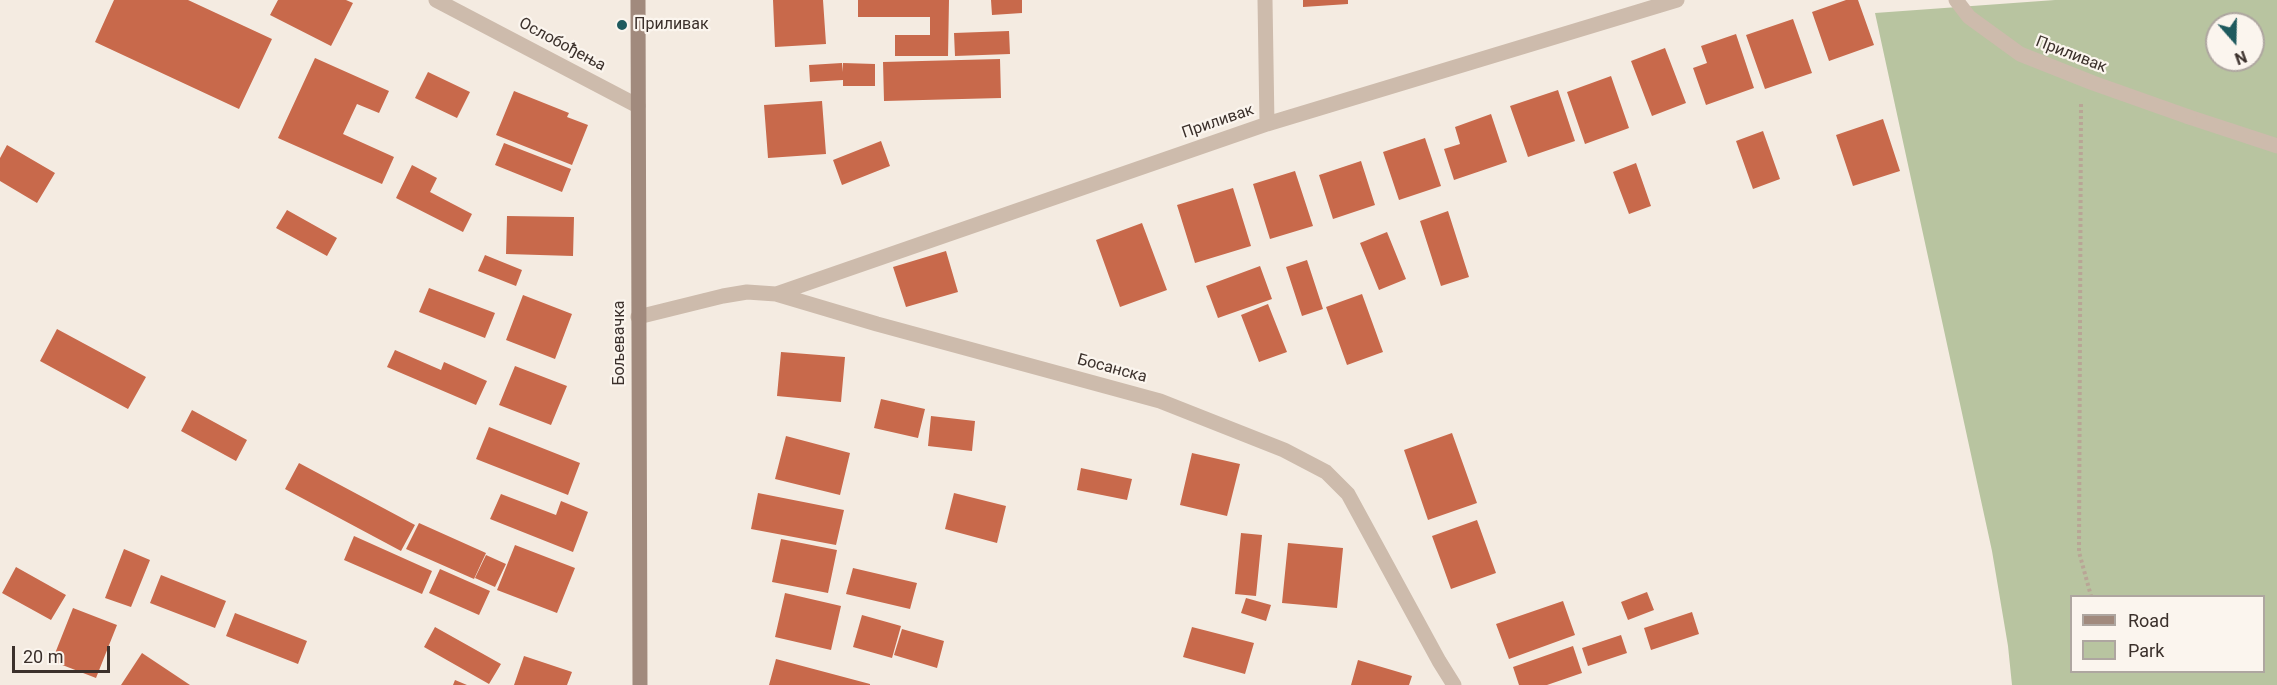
<!DOCTYPE html>
<meta charset="utf-8">
<style>
body{margin:0}
#map{position:relative;width:2277px;height:685px;overflow:hidden;background:#f4ebe1;font-family:Roboto,sans-serif}
canvas{display:block}
.legend{position:absolute;left:2070px;top:595px;width:195px;height:78px;box-sizing:border-box;background:#fbf5ee;border:2px solid #aea6a0;margin:0;padding:8px 10px;list-style:none;font-size:18px;color:#3b302b}
.legend li{display:flex;align-items:center;gap:12px;height:30px}
.legend b{width:30px;border:2px solid #aea6a0}
.north{position:absolute;left:2205px;top:12px;width:60px;height:60px;box-sizing:border-box;background:#fbf5ee;border:2px solid #aea6a0;border-radius:50%;rotate:160deg;font-size:16px;font-weight:700;line-height:24px;text-align:center;color:#3b302b}
.north::after{content:'';display:block;margin:auto;width:21px;height:27px;background:#1f5a5e;clip-path:polygon(50% 0,100% 100%,50% 72%,0 100%)}
.scale{position:absolute;left:12px;top:646px;width:98px;height:27px;box-sizing:border-box;border:3px solid #3b302b;border-top:0;padding-left:8px;font-size:18px;line-height:21px;white-space:nowrap;color:#3b302b;-webkit-text-stroke:4px #fbf5ee;paint-order:stroke}
</style>
<div id="map">
<canvas width="2277" height="685"></canvas>
<ul class="legend">
<li><b style="height:8px;background:#a18a7d"></b>Road</li>
<li><b style="height:16px;background:#b8c4a0"></b>Park</li>
</ul>
<div class="north">N</div>
<div class="scale">20 m</div>
</div>
<script>
const ctx = document.querySelector('canvas').getContext('2d');
ctx.lineJoin = 'round';
function paint(path, color) { ctx.fillStyle = color; ctx.fill(path, 'evenodd'); }
const poly = rows => new Path2D(rows.map(r => 'M' + r).join(''));
function stroke(path, color, width, dash) { ctx.strokeStyle = color; ctx.lineWidth = width; ctx.lineCap = dash ? 'butt' : 'round'; ctx.setLineDash(dash || []); ctx.stroke(path); }
function drawText(font, color, halo, rows, align = 'center') {
  ctx.font = font + ' Roboto,sans-serif'; ctx.lineWidth = 4.5; ctx.setLineDash([]); ctx.textBaseline = 'middle'; ctx.strokeStyle = halo; ctx.fillStyle = color; for (const [text, x, y, turn = 0] of rows) {
    ctx.save(); ctx.translate(x, y); ctx.rotate((+turn || 0) * Math.PI / 180); ctx.textAlign = isNaN(turn) ? turn : align; if (halo) ctx.strokeText(text, 0, 0); ctx.fillText(text, 0, 0); ctx.restore();
  }
}
const green = poly([
 [2055,0,2277,0,2277,685,2012,685,2008,646,1992,551,1875,13],
 [2217,24,2253,24,2253,60,2217,60],
 [2072,596,2264,596,2264,672,2072,672]
]);
const building = poly([
 [114,0,188,0,272,39,239,109,95,42],
 [278,0,346,0,353,3,331,46,270,15],
 [773,0,823,0,826,44,775,47],
 [858,0,949,0,948,56,895,56,895,35,930,35,930,17,858,17],
 [991,0,1022,0,1022,13,992,15],
 [1303,0,1348,0,1348,4,1303,7],
 [1846,0,1858,0,1874,45,1829,61,1812,12],
 [1793,19,1812,73,1765,89,1746,35],
 [1009,31,1010,54,955,56,954,33],
 [1736,34,1754,88,1706,105,1693,68,1707,63,1701,46],
 [1665,48,1686,103,1652,116,1631,61],
 [315,58,389,91,379,113,357,104,343,134,394,157,382,184,278,138],
 [1000,59,1001,98,884,101,883,62],
 [842,63,843,72,843,63,875,64,875,86,843,86,843,80,810,82,809,65],
 [428,72,470,92,457,118,415,98],
 [1611,76,1629,128,1585,144,1567,92],
 [1558,90,1575,141,1528,157,1510,106],
 [514,91,569,113,567,117,588,125,572,165,496,135],
 [822,101,826,154,768,158,764,105],
 [1491,114,1507,162,1454,180,1444,149,1460,144,1455,127],
 [1883,119,1900,171,1853,186,1836,135],
 [1763,131,1780,179,1753,189,1736,141],
 [1425,138,1441,186,1399,200,1383,152],
 [881,141,890,166,842,185,833,160],
 [504,143,571,169,562,192,495,165],
 [7,145,55,173,37,203,0,181,0,158],
 [1361,161,1375,205,1333,219,1319,175],
 [1636,163,1651,206,1629,214,1613,172],
 [412,165,437,178,430,192,472,214,463,232,396,198],
 [1295,171,1313,226,1270,239,1253,184],
 [1233,188,1251,246,1195,263,1177,205],
 [287,210,337,238,327,256,276,228],
 [1448,211,1469,277,1441,286,1420,221],
 [507,216,574,217,573,256,506,254],
 [1142,223,1167,290,1120,307,1096,240],
 [1387,232,1406,279,1379,290,1360,243],
 [946,251,958,292,906,307,893,267],
 [485,255,522,270,516,286,478,271],
 [1307,260,1323,309,1302,316,1286,267],
 [1260,266,1272,299,1218,318,1206,286],
 [429,288,495,313,485,338,419,312],
 [1362,294,1383,352,1347,365,1326,307],
 [523,295,572,314,555,359,506,340],
 [1268,304,1287,352,1259,362,1241,315],
 [57,329,146,377,128,409,40,361],
 [395,350,441,370,444,362,487,381,476,405,387,367],
 [781,352,845,357,841,402,777,396],
 [515,366,567,386,551,425,499,405],
 [881,399,925,409,918,438,874,428],
 [192,410,247,440,236,461,181,431],
 [931,416,975,421,972,451,928,446],
 [489,427,580,463,568,495,476,459],
 [1452,433,1477,503,1428,520,1404,450],
 [786,436,850,453,840,495,775,479],
 [1192,453,1240,464,1227,516,1180,505],
 [299,463,415,525,401,551,285,489],
 [1081,468,1132,479,1127,500,1077,490],
 [758,493,844,510,836,545,751,529],
 [954,493,1006,506,997,543,945,529],
 [501,494,556,515,561,501,588,512,573,552,490,519],
 [1477,520,1496,573,1451,589,1432,536],
 [419,523,486,553,474,579,406,549],
 [1241,533,1262,535,1256,596,1235,594],
 [354,536,432,571,422,594,344,560],
 [781,539,837,550,828,593,772,582],
 [1288,543,1343,548,1337,608,1282,603],
 [515,545,575,568,557,613,497,590],
 [124,549,150,560,131,607,105,598],
 [486,555,506,564,495,587,475,578],
 [16,567,66,595,51,620,2,593],
 [853,568,917,583,910,609,846,594],
 [440,569,490,591,479,615,429,593],
 [161,575,226,601,215,628,150,603],
 [1647,592,1654,610,1628,620,1621,602],
 [785,593,841,606,831,650,775,637],
 [1246,598,1271,605,1266,621,1241,613],
 [1563,601,1575,635,1509,659,1496,624],
 [73,608,117,625,96,678,52,661],
 [1692,612,1699,634,1651,650,1644,628],
 [235,613,307,641,298,664,226,636],
 [862,615,901,626,892,658,853,647],
 [435,627,501,664,489,684,424,647],
 [1192,627,1254,643,1245,674,1183,657],
 [902,629,944,641,937,668,894,655],
 [1621,635,1627,653,1588,666,1582,648],
 [1573,646,1582,673,1547,685,1519,685,1513,667],
 [142,653,190,685,121,685],
 [524,656,572,672,567,685,514,685],
 [776,659,870,684,870,685,769,685],
 [1358,660,1412,676,1409,685,1351,685],
 [455,680,467,685,453,685]
]);
const path = poly([
 [2081,104,2079,552,2091,596]
]);
const service = poly([
 [2189,117,2277,146]
]);
const minor = poly([
 [436,0,638,106],
 [1265,0,1267,124],
 [1956,0,1969,17,2020,54,2093,83,2189,117],
 [776,294,1267,124,1677,0],
 [638,317,723,296,747,292,776,294,877,324,1160,401,1284,450,1326,472,1348,494,1439,661,1454,685]
]);
const secondary = poly([
 [638,0,640,685]
]);
const markers = [
 [622,25,6,"#1f5a5e"]
];
const poiNames = [
 ["Приливак",634,25]
];
const streetNames = [
 ["Ослобођења",562,45,28],
 ["Приливак",2071,55,21],
 ["Приливак",1218,122,-19],
 ["Бољевачка",620,343,-90],
 ["Босанска",1112,369,15]
];
paint(green, '#b8c4a0');
paint(building, '#c8694b');
stroke(path, '#b9a596', 4, [3, 3]);
stroke(service, '#cdbbac', 15);
stroke(minor, '#cdbbac', 15);
stroke(secondary, '#a18a7d', 15);
for (const [x, y, r, color] of markers) { const dot = new Path2D(); dot.arc(x, y, r, 0, 2 * Math.PI); ctx.fillStyle = color; ctx.fill(dot); stroke(dot, '#fbf5ee', 2); }
drawText('16px', '#3b302b', '#fbf5ee', poiNames, 'left');
drawText('16px', '#3b302b', '#fbf5ee', streetNames);
</script>
